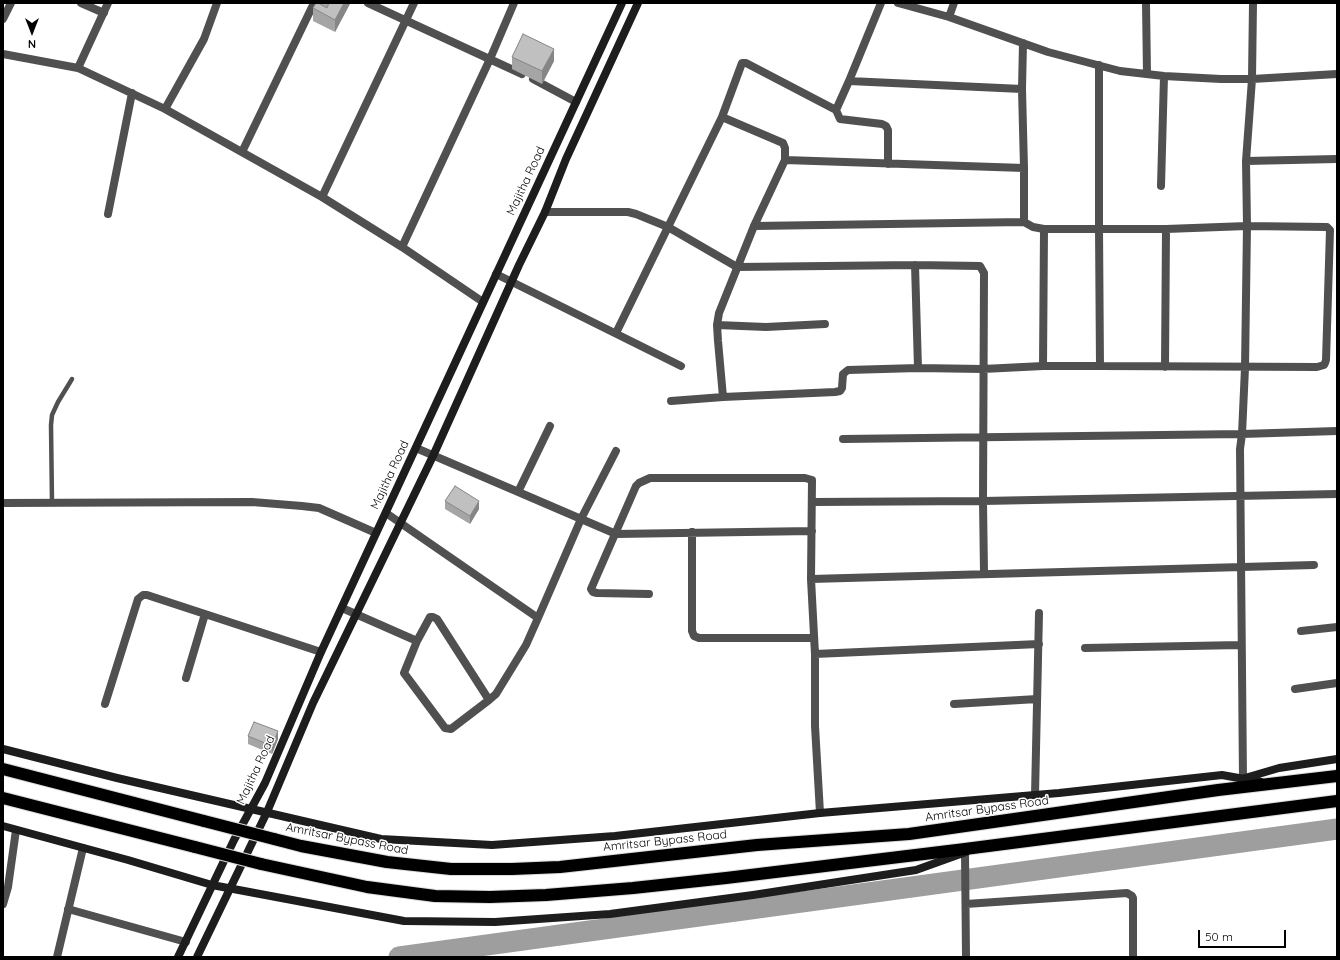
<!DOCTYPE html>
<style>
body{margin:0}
#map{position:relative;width:1340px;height:960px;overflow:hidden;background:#fff;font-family:Quicksand,sans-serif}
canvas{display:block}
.frame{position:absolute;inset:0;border:4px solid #000;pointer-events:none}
.north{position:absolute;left:12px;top:12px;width:40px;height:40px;-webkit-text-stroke:3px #fff;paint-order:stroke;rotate:180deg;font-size:11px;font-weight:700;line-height:16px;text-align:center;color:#000}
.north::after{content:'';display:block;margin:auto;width:14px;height:18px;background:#000;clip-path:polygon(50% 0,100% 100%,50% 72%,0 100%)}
.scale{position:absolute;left:1198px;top:930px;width:88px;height:18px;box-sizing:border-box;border:2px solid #000;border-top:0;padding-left:5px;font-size:12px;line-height:14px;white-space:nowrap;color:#000;-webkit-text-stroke:3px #fff;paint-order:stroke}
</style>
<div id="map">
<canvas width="1340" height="960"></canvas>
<div class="frame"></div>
<div class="north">N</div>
<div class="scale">50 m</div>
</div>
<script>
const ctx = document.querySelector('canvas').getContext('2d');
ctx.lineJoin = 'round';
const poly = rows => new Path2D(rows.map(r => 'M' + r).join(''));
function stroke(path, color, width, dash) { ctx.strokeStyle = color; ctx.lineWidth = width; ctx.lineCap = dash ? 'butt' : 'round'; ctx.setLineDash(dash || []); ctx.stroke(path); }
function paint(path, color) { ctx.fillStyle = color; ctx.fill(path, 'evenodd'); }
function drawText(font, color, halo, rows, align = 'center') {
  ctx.font = font + ' Quicksand,sans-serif'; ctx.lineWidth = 3; ctx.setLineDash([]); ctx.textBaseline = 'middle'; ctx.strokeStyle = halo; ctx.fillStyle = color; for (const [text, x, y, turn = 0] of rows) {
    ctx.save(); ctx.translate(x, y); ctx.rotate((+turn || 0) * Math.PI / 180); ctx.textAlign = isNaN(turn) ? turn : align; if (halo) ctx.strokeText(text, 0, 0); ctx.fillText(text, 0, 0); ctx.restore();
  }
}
const river = poly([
 [399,957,1337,829]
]);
const lane = poly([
 [52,503,51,425,52,415,58,402,72,379]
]);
const street = poly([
 [81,3,104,13],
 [368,3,522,74],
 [898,3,949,17,1048,52,1120,71,1164,76,1221,79,1252,79,1337,74],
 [1146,3,1147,74],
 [949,17,954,3],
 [3,19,11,3],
 [3,54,78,68,165,109,322,197,402,247,483,302],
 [1099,65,1099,228,1100,366],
 [78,68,108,3],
 [533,79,576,102],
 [849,81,881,3],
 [165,109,204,39,217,3],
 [836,110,849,81,1022,89],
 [242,152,314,3],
 [785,160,785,148,783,143,722,117,742,63,746,63,836,110,840,119,882,124,886,126,888,130,888,164],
 [1246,161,1337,159],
 [1161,186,1164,76],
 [322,197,414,3],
 [545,212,628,212,636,214,668,227,737,267,915,265,980,266,984,273,983,501,984,573],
 [108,214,132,93],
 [754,226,1024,222,1024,168],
 [402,247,490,59,514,3],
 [915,265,918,368],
 [496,274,681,366],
 [717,325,766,327,825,324],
 [616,333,722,117],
 [1043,366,1044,229],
 [1165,367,1166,229],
 [723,397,718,341,717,325,719,313,754,226,785,160,1024,168,1022,89,1023,43],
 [671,401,723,397,835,392,840,391,842,388,843,374,848,370,918,368,983,369,1043,366,1100,366,1317,367,1324,365,1325,363,1326,360,1330,230,1327,227,1247,226,1166,229,1044,229,1033,227,1024,222],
 [843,439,1242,434,1337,431],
 [416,448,616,534,812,531],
 [518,492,550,426],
 [812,502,983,501,1337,494],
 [3,503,252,502,302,506,319,508,376,533],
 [692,532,692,631,694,636,699,638,814,638],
 [811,579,1314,565],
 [649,594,597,593,593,592,591,589,636,486,639,483,650,478,805,478,812,480,811,579,815,654,815,726,820,813],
 [342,608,417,641,430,617,433,617,437,619,489,700,496,694,526,645,538,618,386,513],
 [538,618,581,519,616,451],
 [1301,631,1337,627],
 [417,641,404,673,445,728,451,729,489,700],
 [1085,648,1241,645],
 [815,654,1039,644],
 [186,678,205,614],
 [1295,689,1337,683],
 [105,704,138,599,143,595,147,595,321,652],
 [954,704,1037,699],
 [1243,779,1240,449,1242,434,1245,368,1247,226,1246,161,1252,79,1253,3],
 [1035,795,1039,613],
 [965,853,966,957],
 [3,904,8,887,16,830],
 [966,904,1127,893,1132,896,1133,898,1133,957],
 [68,909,186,942],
 [57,957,83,848]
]);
const secondary = poly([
 [3,749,117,778,381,839,492,845,615,836,820,813,1059,793,1222,775,1261,782],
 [1245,778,1279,768,1337,759],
 [3,826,128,860,212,885,404,921,495,922,610,914,753,895,916,870,966,852],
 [178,957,234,840,265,783,321,652,622,3],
 [197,957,267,812,313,703,433,456,519,265,545,212,566,159,638,3]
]);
const highway = poly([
 [3,769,204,821],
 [3,798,195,847],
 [274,839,301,846,387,862,451,869,512,869,560,867,757,845,909,834,1218,790,1337,776],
 [261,864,367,887,435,896,490,897,546,895,633,888,726,878,965,849,1337,801]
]);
const highwayBridge = poly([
 [204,821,274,839],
 [195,847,261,864]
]);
const wall = poly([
 [321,3,350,3,335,32,313,21,313,8,321,5],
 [512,57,554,61,542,84,512,69],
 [445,501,479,509,470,524,445,509],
 [248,736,278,739,272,754,248,744]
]);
const shadedWall = poly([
 [344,3,350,3,350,4,335,32,335,20],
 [554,49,554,61,542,84,542,71],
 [479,501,479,509,470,524,470,516],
 [278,731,278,739,272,754,272,746]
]);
const building = poly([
 [316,3,318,3,327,8,329,3,344,3,335,20,313,8,316,3],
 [523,34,554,49,542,71,512,57,523,34],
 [455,486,479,501,470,516,445,501,455,486],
 [254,722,278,731,272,746,248,736,254,722]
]);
const streetNames = [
 ["Majitha Road",526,181,-65],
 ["Majitha Road",390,475,-65],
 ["Majitha Road",256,770,-65],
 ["Amritsar Bypass Road",987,809,-8],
 ["Amritsar Bypass Road",347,839,11],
 ["Amritsar Bypass Road",665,841,-6]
];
stroke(river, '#9e9e9e', 21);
stroke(highway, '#dbdbdb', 14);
stroke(lane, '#505050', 4.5);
stroke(street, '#505050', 8);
stroke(secondary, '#1d1d1d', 8);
stroke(highway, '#000', 12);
stroke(highwayBridge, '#dbdbdb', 14, []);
stroke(highwayBridge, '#000', 12);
paint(wall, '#a5a5a5');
paint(shadedWall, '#868686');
paint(building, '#c0c0c0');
stroke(building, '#868686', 1);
drawText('12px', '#000', '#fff', streetNames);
</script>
